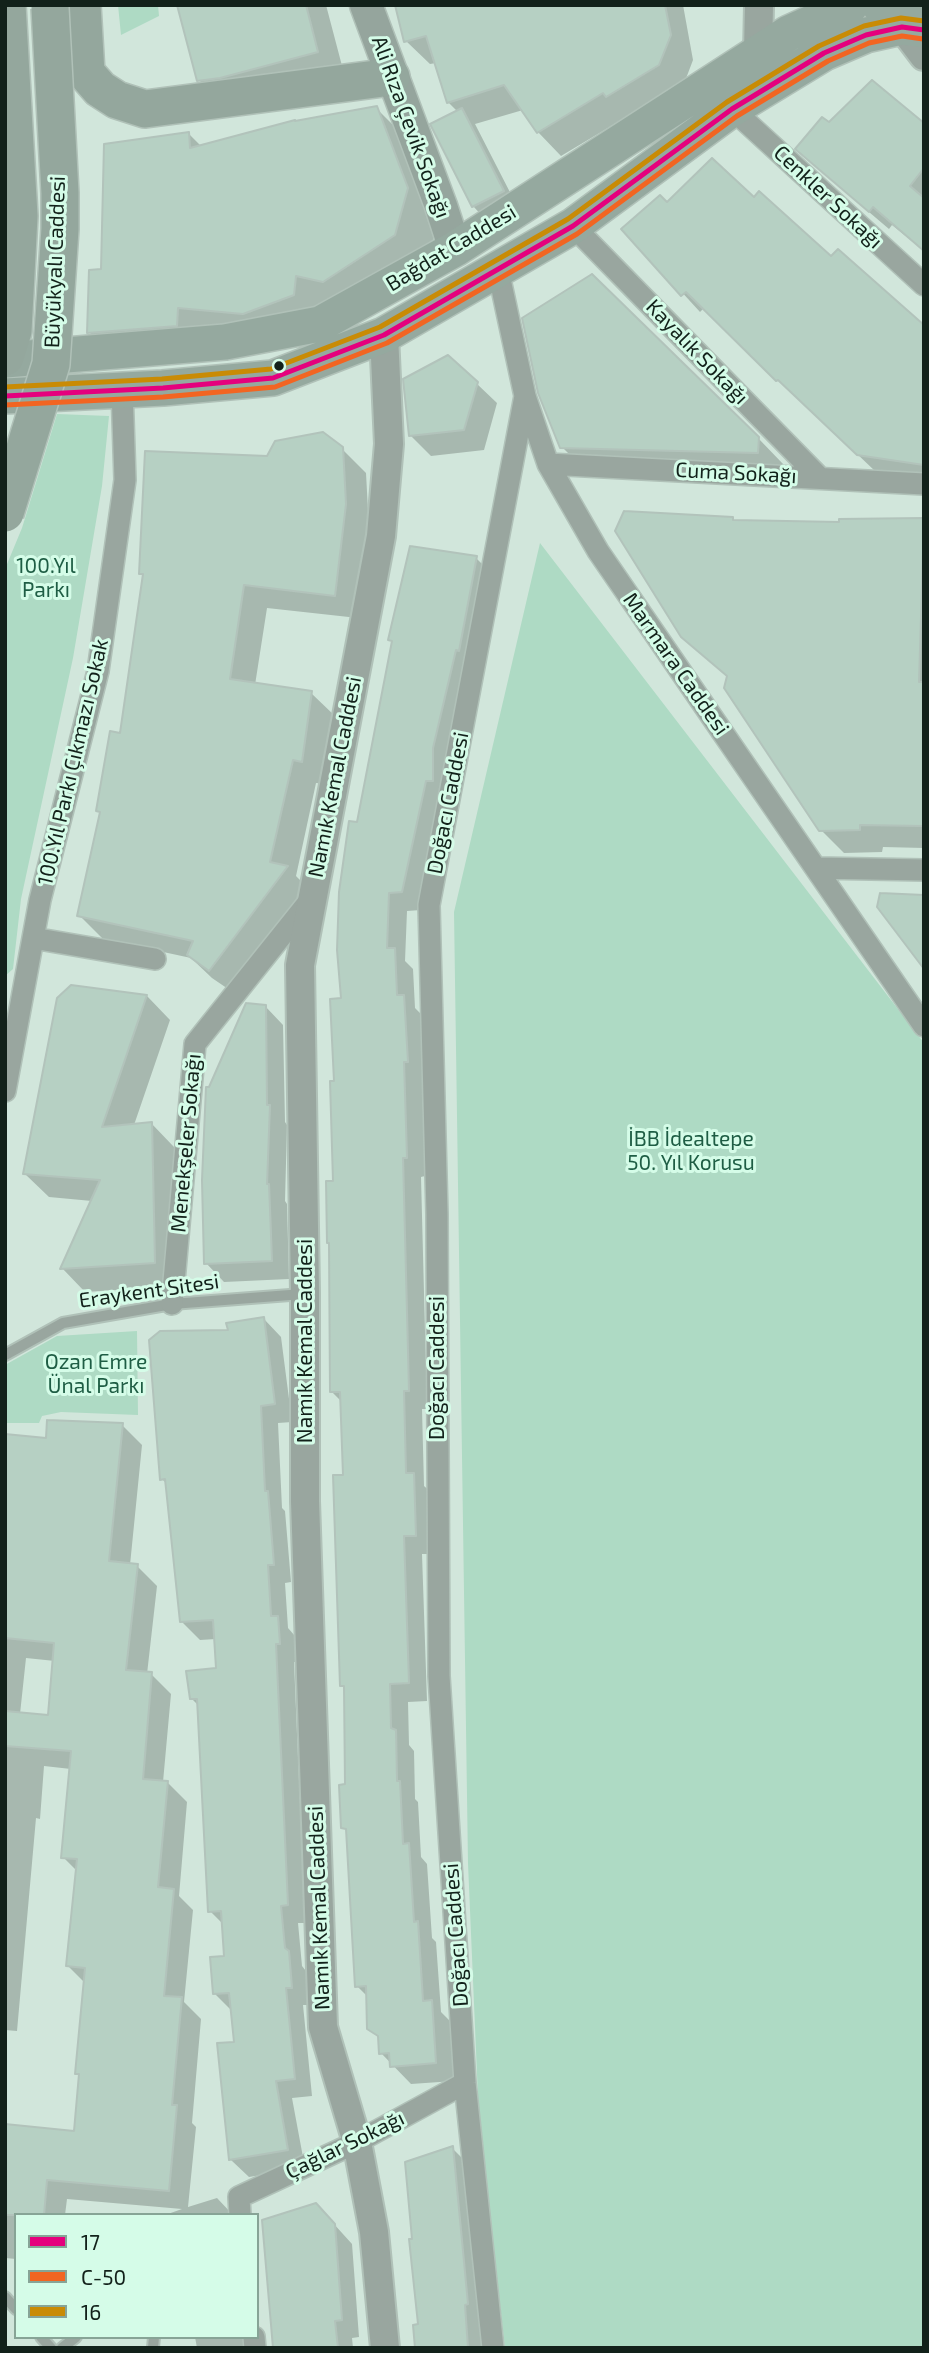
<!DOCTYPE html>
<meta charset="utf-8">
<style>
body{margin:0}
#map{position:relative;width:929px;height:2353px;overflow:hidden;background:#d1e6db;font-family:"Exo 2",sans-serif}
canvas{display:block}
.frame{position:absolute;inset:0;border:7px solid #12211a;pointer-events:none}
.legend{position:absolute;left:14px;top:2213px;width:245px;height:126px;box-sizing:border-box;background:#d5fce8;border:2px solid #87a496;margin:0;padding:9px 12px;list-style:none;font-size:21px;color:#12211a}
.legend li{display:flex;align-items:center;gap:14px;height:35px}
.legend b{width:35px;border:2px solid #87a496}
</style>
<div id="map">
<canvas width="929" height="2353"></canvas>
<div class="frame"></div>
<ul class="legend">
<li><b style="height:9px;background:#e5007d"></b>17</li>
<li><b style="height:9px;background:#f26522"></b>C-50</li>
<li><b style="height:9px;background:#c98b05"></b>16</li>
</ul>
</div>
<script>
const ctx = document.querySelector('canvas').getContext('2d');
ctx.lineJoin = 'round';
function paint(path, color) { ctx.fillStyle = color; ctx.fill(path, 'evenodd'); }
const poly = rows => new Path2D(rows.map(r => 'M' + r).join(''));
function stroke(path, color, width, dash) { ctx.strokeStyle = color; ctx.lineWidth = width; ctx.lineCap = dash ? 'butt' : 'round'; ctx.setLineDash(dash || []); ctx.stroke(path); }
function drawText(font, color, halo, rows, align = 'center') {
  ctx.font = font + ' "Exo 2",sans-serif'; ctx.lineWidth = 6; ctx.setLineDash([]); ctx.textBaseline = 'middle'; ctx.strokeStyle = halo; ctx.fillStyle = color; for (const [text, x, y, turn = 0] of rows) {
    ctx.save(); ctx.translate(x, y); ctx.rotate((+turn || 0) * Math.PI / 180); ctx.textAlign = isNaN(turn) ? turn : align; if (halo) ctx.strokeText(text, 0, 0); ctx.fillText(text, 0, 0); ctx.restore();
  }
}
const green = poly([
 [118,5,158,5,159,16,121,35],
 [57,414,109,416,102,486,73,658,21,899,13,969,5,976,5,569,22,528],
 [540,543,924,1043,924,2348,505,2348,479,2121,468,1863,454,912],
 [137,1331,138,1415,61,1412,42,1416,39,1423,5,1423,5,1365,57,1336]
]);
const shadow = poly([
 [179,5,326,5,346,81,227,109,199,80],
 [476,5,683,5,693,60,682,89,631,119,628,116,561,156,538,132,523,110,475,124,516,204,486,220,473,206,458,112,448,102,436,63,430,64,406,41],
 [376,108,408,140,438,221,426,266,355,312,120,364,89,332,103,271,189,134,201,146],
 [829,125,924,125,924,251,892,225,889,229,816,167,797,149],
 [754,200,924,328,924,479,876,472,704,308,700,312,624,229,667,204],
 [476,383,497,403,484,450,431,456,411,436],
 [758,438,784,465,783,478,588,473,562,447],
 [342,449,366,473,369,529,358,618,267,608,255,685,311,693,335,716,325,784,316,783,296,876,310,890,234,993,212,978,191,958,103,939,79,915,101,814,98,811,121,735,144,576,141,573,268,458],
 [732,519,735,522,841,523,924,520,924,848,883,847,882,852,844,853,821,830,729,678,683,636],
 [476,558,495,577,421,910,407,911,405,961,413,969,415,1008,422,1015,426,1080,422,1080,425,1176,421,1177,427,1409,422,1409,424,1486,432,1493,434,1554,422,1554,427,1701,408,1702,409,1745,414,1751,415,1799,418,1802,421,1857,427,1864,432,1938,436,1942,441,2012,450,2021,454,2081,411,2084,381,2053,380,2039,369,2028,368,1997,357,1986,348,1832,343,1827,347,1786,346,1690,341,1685,345,1477,342,1402,331,1391,336,1083,358,824,393,643,390,640],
 [147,996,170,1020,134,1125,151,1123,174,1147,178,1286,85,1292,62,1268,92,1201,49,1197,25,1174],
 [265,1006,283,1025,285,1122,287,1125,285,1201,287,1204,289,1279,224,1282,206,1263,210,1089],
 [264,1319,281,1337,292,1422,278,1423,282,1508,285,1511,291,1582,285,1583,288,1628,295,1636,297,1662,294,1662,305,1923,298,1923,302,1966,306,1971,309,2005,303,2005,312,2096,292,2098,305,2168,249,2177,231,2160,235,2044,233,2012,215,1994,226,1958,224,1925,210,1911,200,1707,191,1698,218,1670,216,1639,200,1640,182,1622,167,1484,162,1479,230,1331],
 [122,1425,142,1445,130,1565,137,1566,157,1586,147,1674,151,1674,171,1694,163,1782,167,1782,187,1802,179,1896,193,1910,184,2002,201,2019,192,2123,196,2127,188,2207,217,2198,233,2215,165,2215,182,2209,67,2199,65,2215,16,2215,16,2259,5,2258,5,2126,76,2133,81,2077,77,2073,85,1983,68,1966,77,1871,63,1857,71,1769,44,1766,40,1819,36,1818,17,2031,5,2030,5,1436,48,1440],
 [26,1658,55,1661,50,1716,20,1714],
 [452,2148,468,2164,482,2348,417,2348,420,2326,414,2240],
 [264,2222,333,2223,352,2244,359,2337,352,2338,353,2348,273,2348],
 [195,2337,248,2337,249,2348,197,2348]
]);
const building = poly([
 [177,5,306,5,318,52,220,78,197,81,177,5],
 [395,5,665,5,671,35,659,65,606,97,603,93,537,133,504,85,447,103,426,36,404,42,395,5],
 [872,80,924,123,924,168,910,186,924,198,924,251,873,207,869,212,795,149,822,117,829,122,872,80],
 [377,106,408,188,395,235,323,282,296,276,294,295,243,314,178,308,177,326,87,333,89,270,101,269,104,144,189,132,190,148,295,120,295,121,377,106],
 [462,108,504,191,472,207,430,124,462,108],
 [712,158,754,197,759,191,831,256,838,249,924,325,924,465,857,455,778,380,776,381,686,292,681,296,621,229,660,195,667,202,712,158],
 [592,274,759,437,758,453,560,448,538,393,522,318,592,274],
 [448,355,478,382,464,430,409,436,403,379,448,355],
 [323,432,343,447,346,504,335,596,244,585,230,679,312,691,302,762,293,760,270,862,288,866,209,971,187,955,193,941,77,916,100,812,96,811,110,731,120,733,143,574,139,574,145,451,267,456,275,441,323,432],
 [624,511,733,517,733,520,839,522,839,519,924,518,919,682,924,682,924,826,860,825,860,830,819,831,724,688,727,676,681,637,615,531,624,511],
 [410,546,477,556,459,651,456,650,433,748,433,781,426,781,402,892,389,893,387,948,395,948,397,995,404,995,408,1062,404,1062,407,1158,403,1158,409,1391,404,1391,406,1473,414,1473,416,1536,404,1536,409,1683,390,1684,391,1728,396,1730,397,1781,400,1781,403,1844,409,1843,414,1922,418,1921,423,2001,432,2000,436,2063,390,2067,389,2053,379,2054,378,2036,367,2029,366,1986,355,1987,346,1829,341,1828,339,1785,345,1784,344,1686,340,1686,333,1475,343,1475,340,1392,330,1392,329,1243,327,1243,326,1181,333,1181,330,1081,334,1081,330,999,341,998,337,950,339,892,349,821,357,822,392,641,388,640,410,546],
 [880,893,924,895,924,969,877,907,880,893],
 [71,985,147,995,102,1127,152,1122,155,1263,60,1269,100,1180,23,1174,57,998,71,985],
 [246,1003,266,1005,267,1105,270,1105,267,1184,269,1184,272,1261,204,1264,202,1180,206,1087,209,1087,246,1003],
 [264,1317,275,1404,261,1406,265,1491,268,1491,274,1565,268,1565,271,1616,278,1616,280,1644,276,1644,288,1905,281,1906,285,1948,289,1951,292,1988,286,1988,295,2079,276,2081,288,2150,229,2160,217,2043,234,2042,229,1993,213,1994,210,1957,224,1956,221,1911,208,1912,197,1699,190,1699,186,1671,216,1668,213,1620,180,1622,165,1479,160,1480,149,1340,160,1331,228,1330,226,1323,264,1317],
 [47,1420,123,1423,109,1561,138,1564,126,1670,152,1672,143,1779,168,1781,158,1887,174,1889,164,1996,182,1997,172,2105,177,2105,169,2191,47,2180,44,2215,5,2215,5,2124,74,2131,79,2074,75,2074,85,1968,66,1966,77,1859,61,1858,71,1751,5,1746,5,1711,48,1715,54,1643,5,1638,5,1434,46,1438,47,1420],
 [453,2146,468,2304,465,2305,468,2348,415,2348,413,2325,418,2324,409,2239,412,2239,405,2162,453,2146],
 [316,2203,335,2224,342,2320,335,2321,338,2348,273,2348,262,2220,316,2203]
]);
const service = poly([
 [5,1355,63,1323,172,1304,303,1294],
 [5,2297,16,2309],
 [41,2337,51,2348],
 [62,2348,76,2337],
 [153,2348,154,2337]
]);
const minor = poly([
 [732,109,924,285],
 [573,226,820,478],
 [498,270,525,396,548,464,598,551,924,1026],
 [548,464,924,484],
 [817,868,924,870],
 [33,938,155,959],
 [5,1091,40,900,98,671,125,480,122,389],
 [172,1304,195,1044,311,899],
 [240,2215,239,2197,357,2142,465,2083],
 [254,2337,255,2348],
 [493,2348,465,2083,439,1676,437,1214,429,905,525,396]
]);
const tertiary = poly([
 [902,27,924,56],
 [758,53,759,5],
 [384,335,389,444,381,536,300,965,305,1293,305,1501,323,2027,357,2142,374,2232,385,2348]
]);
const secondary = poly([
 [366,5,441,206,455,249]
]);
const primary = poly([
 [879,5,924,7],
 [5,360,225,342,320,324,455,249,789,33,851,5],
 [5,396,163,388,273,378,384,335,573,226,732,109,824,53,866,35,902,27,924,30]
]);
const trunk = poly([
 [82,5,86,73,100,89,117,100,145,109,391,77],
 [5,357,13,331,19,216,7,5]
]);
const trunkBridge = poly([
 [5,513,51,364,60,229,60,193,50,8]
]);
const bus1 = poly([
 [5,396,163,388,273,378,384,335,573,226,732,109,824,53,866,35,902,27,924,30]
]);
const bus2 = poly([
 [5,405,163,397,275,387,387,343,577,234,737,116,828,61,869,43,902,36,923,39]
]);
const bus3 = poly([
 [5,387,162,379,271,369,380,327,568,219,727,102,819,46,864,26,901,18,924,21]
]);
const markers = [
 [279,366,6,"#12211a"]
];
const streetNames = [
 ["Ali Rıza Çevik Sokağı",411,127,70],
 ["Cenkler Sokağı",828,197,43],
 ["Bağdat Caddesi",451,248,-31],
 ["Büyükyalı Caddesi",55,262,-88],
 ["Kayalık Sokağı",697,352,46],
 ["Cuma Sokağı",736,473,3],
 ["Marmara Caddesi",676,664,55],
 ["100.Yıl Parkı Çıkmazı Sokak",73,762,-77],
 ["Namık Kemal Caddesi",335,777,-79],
 ["Doğacı Caddesi",448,803,-79],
 ["Menekşeler Sokağı",186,1143,-85],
 ["Eraykent Sitesi",149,1291,-8],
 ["Namık Kemal Caddesi",305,1341,-90],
 ["Doğacı Caddesi",437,1368,-90],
 ["Namık Kemal Caddesi",319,1908,-92],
 ["Doğacı Caddesi",456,1935,-94],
 ["Çağlar Sokağı",345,2145,-26]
];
const parkNames = [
 ["100.Yıl",46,566],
 ["Parkı",46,590],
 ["İBB İdealtepe",691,1139],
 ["50. Yıl Korusu",691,1163],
 ["Ozan Emre",96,1362],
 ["Ünal Parkı",96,1386]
];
paint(green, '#aedac4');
paint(shadow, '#0003');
paint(building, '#b6d0c3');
stroke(building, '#b2c3bb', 2);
stroke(service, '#b0c1b8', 14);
stroke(minor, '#b0c1b8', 24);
stroke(tertiary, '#b0c1b8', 32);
stroke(secondary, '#b0c1b8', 35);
stroke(primary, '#b0c1b8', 38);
stroke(trunk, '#b0c1b8', 40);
stroke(service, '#99a69f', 10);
stroke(minor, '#99a69f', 21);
stroke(tertiary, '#99a69f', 28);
stroke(secondary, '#95a59d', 32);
stroke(primary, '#95a99f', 35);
stroke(trunk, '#94a79d', 37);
stroke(trunkBridge, '#b0c1b8', 40, []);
stroke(trunkBridge, '#94a79d', 37);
stroke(bus1, '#e5007d', 5);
stroke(bus2, '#f26522', 5);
stroke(bus3, '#c98b05', 5);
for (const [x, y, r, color] of markers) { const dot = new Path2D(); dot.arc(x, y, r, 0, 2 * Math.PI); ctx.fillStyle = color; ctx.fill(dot); stroke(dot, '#d5fce8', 2.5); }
drawText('21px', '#12211a', '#d5fce8', streetNames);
drawText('21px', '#1e5d44', '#d5fce8', parkNames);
</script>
